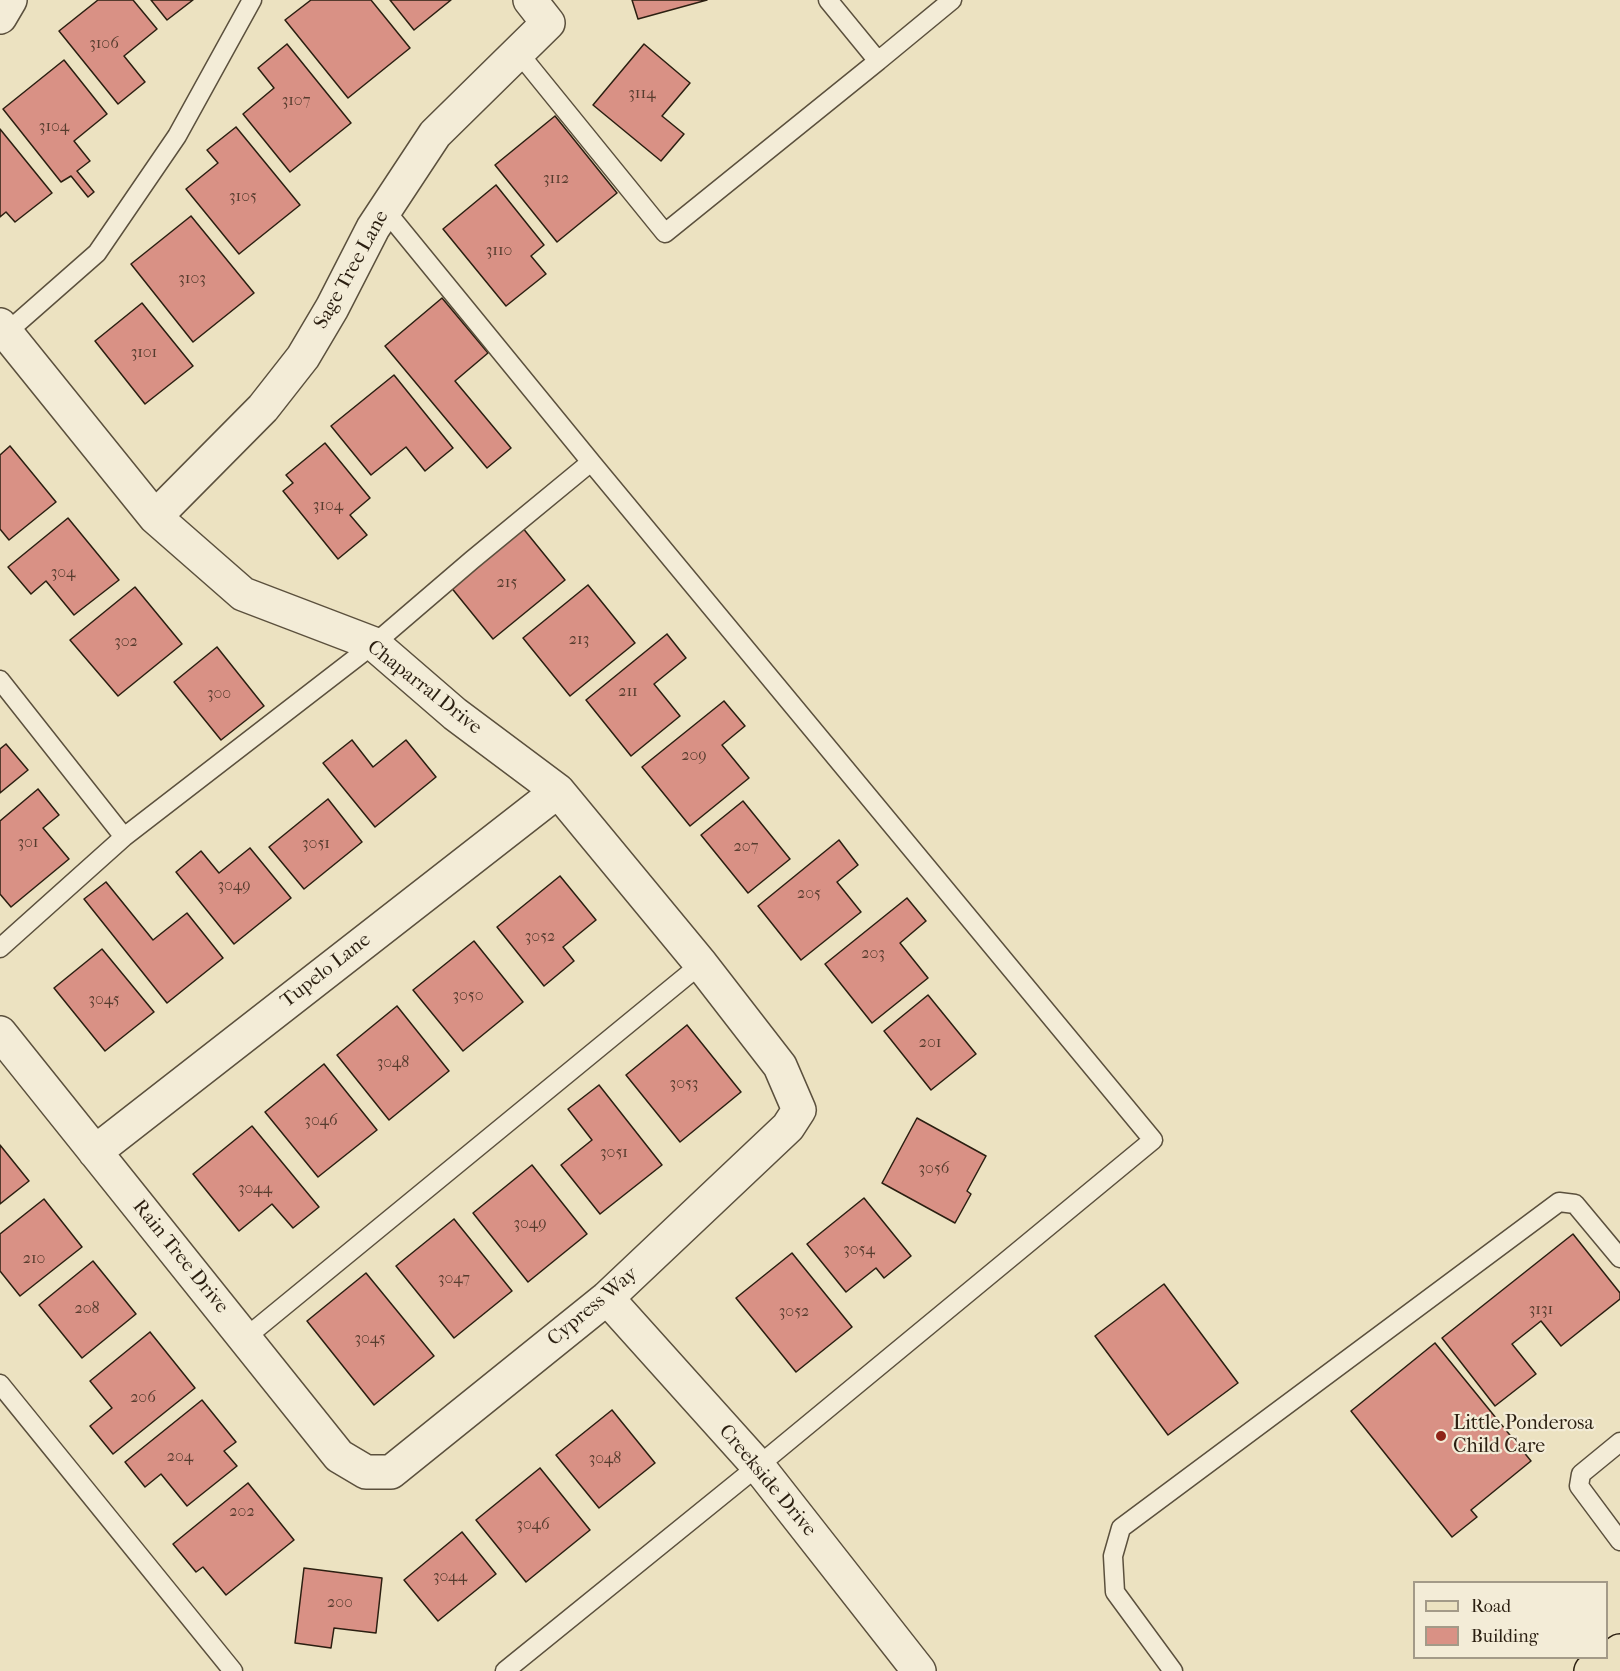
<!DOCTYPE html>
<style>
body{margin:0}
#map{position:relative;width:1620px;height:1671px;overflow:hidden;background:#ece2c1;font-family:"IM FELL French Canon",serif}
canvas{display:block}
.legend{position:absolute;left:1413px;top:1581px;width:195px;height:78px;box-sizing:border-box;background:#f3ecd7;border:2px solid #a39a88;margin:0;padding:8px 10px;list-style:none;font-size:18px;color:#2b1f11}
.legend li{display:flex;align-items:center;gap:12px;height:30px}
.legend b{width:30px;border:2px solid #a39a88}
</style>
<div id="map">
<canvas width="1620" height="1671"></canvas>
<ul class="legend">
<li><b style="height:8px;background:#ece2c1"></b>Road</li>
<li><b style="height:16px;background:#d99185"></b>Building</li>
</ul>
</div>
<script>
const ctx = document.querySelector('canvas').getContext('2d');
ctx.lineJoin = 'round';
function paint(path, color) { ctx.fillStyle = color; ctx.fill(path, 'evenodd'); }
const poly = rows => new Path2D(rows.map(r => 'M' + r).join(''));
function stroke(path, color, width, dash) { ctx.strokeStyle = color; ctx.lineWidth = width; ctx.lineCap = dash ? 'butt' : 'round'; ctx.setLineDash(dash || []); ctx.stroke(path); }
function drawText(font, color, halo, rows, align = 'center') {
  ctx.font = font + ' "IM FELL French Canon",serif'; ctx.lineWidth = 4.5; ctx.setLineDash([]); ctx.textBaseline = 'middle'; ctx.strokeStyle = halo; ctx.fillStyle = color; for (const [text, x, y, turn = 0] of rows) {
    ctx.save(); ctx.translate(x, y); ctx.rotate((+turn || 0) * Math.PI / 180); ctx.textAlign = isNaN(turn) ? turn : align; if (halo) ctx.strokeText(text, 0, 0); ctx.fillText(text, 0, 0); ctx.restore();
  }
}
const building = poly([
 [98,0,133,0,157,29,124,56,145,82,118,104,59,31,98,0],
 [151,0,193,0,167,20,151,0],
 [311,0,371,0,410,48,348,98,285,20,311,0],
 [390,0,451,0,414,30,390,0],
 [632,0,707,0,638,19,632,0],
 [287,44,351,123,290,172,243,114,274,88,258,68,287,44],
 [644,44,690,83,662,116,684,134,661,161,593,105,644,44],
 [64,60,107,114,74,141,90,161,77,171,94,192,88,197,71,176,61,182,3,109,64,60],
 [555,116,617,193,557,242,495,165,555,116],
 [236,127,300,205,239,254,186,189,218,163,207,150,236,127],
 [0,129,52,193,15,222,6,212,0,217,0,129],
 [496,185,544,245,531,256,546,274,506,306,443,229,496,185],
 [191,216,254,293,193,342,131,264,191,216],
 [442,298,488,353,455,381,511,448,487,468,385,346,442,298],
 [142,303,193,366,145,404,95,341,142,303],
 [394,375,453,448,425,471,406,447,371,475,331,426,394,375],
 [325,443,370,498,350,515,367,535,338,559,283,491,293,483,286,475,325,443],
 [10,446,56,502,9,540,0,529,0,455,10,446],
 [68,518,119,580,74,615,46,581,31,594,8,567,68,518],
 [522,527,565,580,493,639,450,586,522,527],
 [588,585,635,643,570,696,523,638,588,585],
 [135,587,182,644,118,696,70,640,135,587],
 [667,634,686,658,654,684,680,716,631,756,586,700,667,634],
 [217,647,264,706,221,740,174,682,217,647],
 [724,701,745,726,722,745,749,778,690,826,642,767,724,701],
 [352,740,373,767,406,740,436,777,375,827,323,763,352,740],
 [6,744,28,770,0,793,0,749,6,744],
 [38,789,59,815,43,828,69,859,11,907,0,894,0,821,38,789],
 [328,799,362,842,304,889,269,847,328,799],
 [743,801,790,859,748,893,701,835,743,801],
 [839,840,858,865,837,882,861,912,801,960,758,906,839,840],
 [250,848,291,898,234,944,176,872,201,851,219,873,250,848],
 [560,876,596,920,563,947,574,961,544,986,497,927,560,876],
 [106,882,153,940,187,913,223,958,167,1003,84,899,106,882],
 [907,898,926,921,900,943,928,978,872,1023,825,964,907,898],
 [474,941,523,1002,463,1051,413,990,474,941],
 [102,949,154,1012,105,1051,54,988,102,949],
 [928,995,976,1054,931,1090,884,1031,928,995],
 [397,1006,449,1071,389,1120,337,1055,397,1006],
 [687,1025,741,1092,680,1142,626,1075,687,1025],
 [324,1064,377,1130,318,1177,265,1112,324,1064],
 [599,1085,662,1165,600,1214,561,1165,592,1140,568,1109,599,1085],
 [917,1118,986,1156,967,1191,971,1194,955,1223,882,1183,917,1118],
 [252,1126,319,1207,293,1228,272,1204,239,1231,193,1174,252,1126],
 [0,1145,29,1181,0,1204,0,1145],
 [532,1165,587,1234,528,1282,473,1213,532,1165],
 [864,1198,911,1256,884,1278,876,1268,846,1292,807,1244,864,1198],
 [44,1199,82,1247,20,1296,0,1271,0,1234,44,1199],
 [454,1219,512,1291,454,1338,396,1266,454,1219],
 [1573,1234,1620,1293,1620,1299,1561,1346,1541,1321,1512,1344,1536,1374,1495,1406,1442,1338,1573,1234],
 [792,1253,852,1327,796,1372,736,1298,792,1253],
 [93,1261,136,1314,82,1358,39,1305,93,1261],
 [366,1273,434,1356,374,1405,307,1321,366,1273],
 [1164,1284,1238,1383,1168,1435,1095,1336,1164,1284],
 [150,1332,195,1388,113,1454,90,1426,112,1408,90,1381,150,1332],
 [1435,1343,1531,1461,1471,1510,1477,1517,1452,1537,1351,1411,1435,1343],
 [202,1400,236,1442,224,1451,237,1466,187,1506,161,1474,145,1487,125,1462,202,1400],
 [612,1410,655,1463,599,1508,556,1455,612,1410],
 [540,1468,590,1530,526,1582,476,1520,540,1468],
 [248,1483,294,1540,226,1595,203,1567,196,1572,173,1544,248,1483],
 [462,1532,496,1574,438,1621,404,1580,462,1532],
 [304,1568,382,1578,376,1633,334,1628,331,1648,295,1643,304,1568]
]);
const service = poly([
 [828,0,878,61,952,0],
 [518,52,665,233,878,61],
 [385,210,591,462],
 [6,333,97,253,177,136,252,0],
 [0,680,124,837],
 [0,948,124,837,374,644,472,560,591,462,1153,1140,758,1466,505,1671],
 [245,1338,701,964],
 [0,1384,233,1671],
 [1620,1442,1581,1474,1579,1486,1620,1541],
 [1173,1671,1115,1592,1113,1556,1121,1528,1559,1202,1575,1204,1620,1258]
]);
const minor = poly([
 [0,17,10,0],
 [0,325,155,517,243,594,374,644,455,714,558,791,701,964,780,1066,799,1110,788,1127,607,1298,391,1472,366,1472,339,1456,0,1033],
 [155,517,263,408,303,357,332,308,373,228,435,134,548,23,530,0],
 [95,1152,558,791],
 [607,1298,758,1466,919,1671]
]);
const primary = poly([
 [1591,1671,1620,1651]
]);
const markers = [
 [1441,1436,6,"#8f2418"]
];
const numberNames = [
 ["3106",104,44],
 ["3114",642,94],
 ["3107",296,101],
 ["3104",54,127],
 ["3112",556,179],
 ["3105",243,197],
 ["3110",499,251],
 ["3103",192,279],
 ["3101",144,353],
 ["3104",328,506],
 ["304",63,573],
 ["215",507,583],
 ["213",579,640],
 ["302",126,642],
 ["211",628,692],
 ["300",219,694],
 ["209",694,756],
 ["301",28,843],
 ["3051",316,844],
 ["207",746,847],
 ["3049",234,886],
 ["205",809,894],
 ["3052",540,937],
 ["203",873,954],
 ["3050",468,996],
 ["3045",104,1000],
 ["201",930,1043],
 ["3048",393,1063],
 ["3053",684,1084],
 ["3046",321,1121],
 ["3051",614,1153],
 ["3056",934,1169],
 ["3044",255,1189],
 ["3049",530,1224],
 ["3054",859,1250],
 ["210",34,1259],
 ["3047",454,1279],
 ["208",87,1309],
 ["3131",1541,1310],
 ["3052",794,1312],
 ["3045",370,1339],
 ["206",143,1398],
 ["204",180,1457],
 ["3048",605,1459],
 ["202",242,1512],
 ["3046",533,1525],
 ["3044",450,1577],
 ["200",340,1603]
];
const streetNames = [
 ["Sage Tree Lane",352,270,-61],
 ["Chaparral Drive",424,688,38],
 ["Tupelo Lane",326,971,-38],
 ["Rain Tree Drive",180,1257,51],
 ["Cypress Way",593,1307,-40],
 ["Creekside Drive",767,1481,50]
];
const poiNames = [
 ["Little Ponderosa",1453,1424],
 ["Child Care",1453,1447]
];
paint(building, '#d99185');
stroke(building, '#2b1f11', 1.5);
stroke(service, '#5b503d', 21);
stroke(minor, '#5b503d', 36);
stroke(primary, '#2b1f11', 36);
stroke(service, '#f3ecd7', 18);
stroke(minor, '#f3ecd7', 33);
stroke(primary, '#ece2c1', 33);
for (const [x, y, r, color] of markers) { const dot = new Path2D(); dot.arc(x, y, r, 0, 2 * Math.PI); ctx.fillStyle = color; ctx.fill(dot); stroke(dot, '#f3ecd7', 2); }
drawText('16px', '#563c2e', null, numberNames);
drawText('20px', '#2b1f11', '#f3ecd7', streetNames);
drawText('20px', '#2b1f11', '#f3ecd7', poiNames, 'left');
</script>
